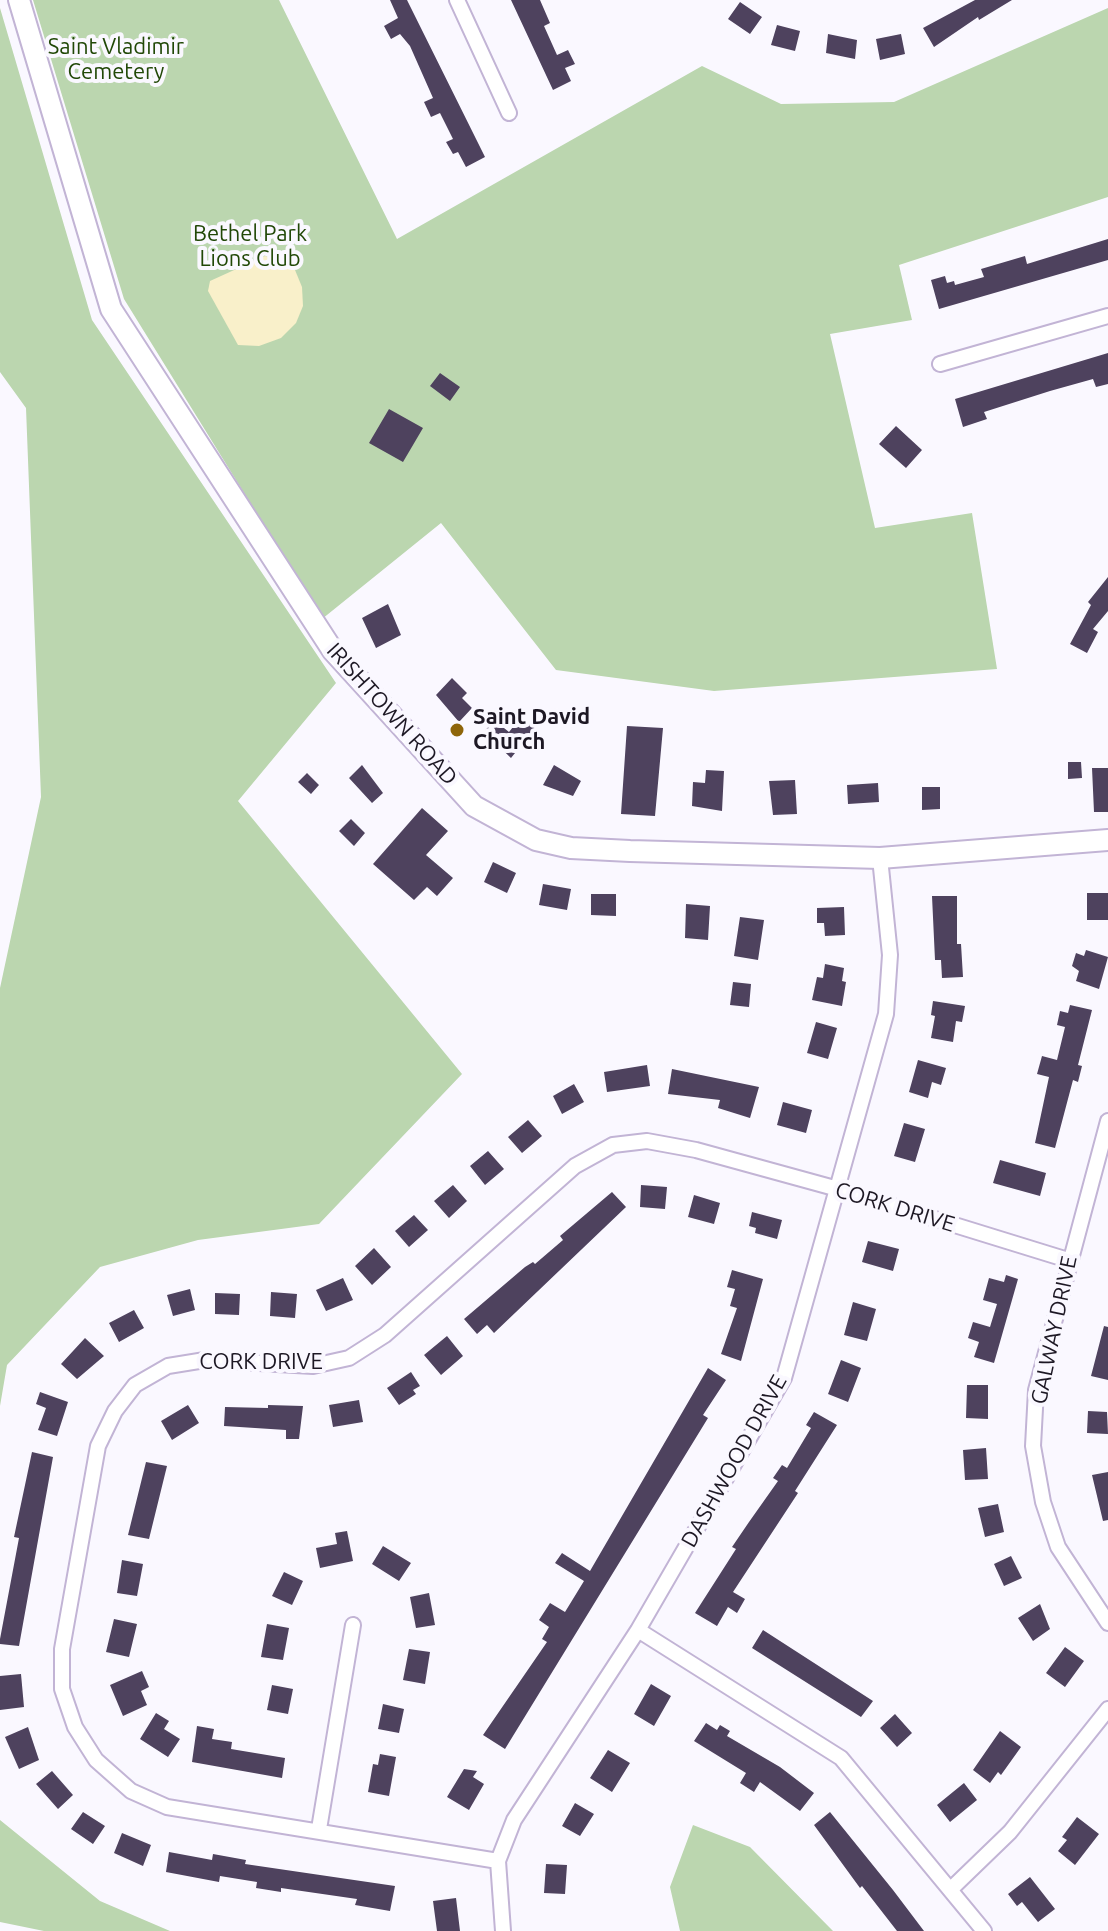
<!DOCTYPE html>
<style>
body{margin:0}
canvas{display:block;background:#faf8ff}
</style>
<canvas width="1108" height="1931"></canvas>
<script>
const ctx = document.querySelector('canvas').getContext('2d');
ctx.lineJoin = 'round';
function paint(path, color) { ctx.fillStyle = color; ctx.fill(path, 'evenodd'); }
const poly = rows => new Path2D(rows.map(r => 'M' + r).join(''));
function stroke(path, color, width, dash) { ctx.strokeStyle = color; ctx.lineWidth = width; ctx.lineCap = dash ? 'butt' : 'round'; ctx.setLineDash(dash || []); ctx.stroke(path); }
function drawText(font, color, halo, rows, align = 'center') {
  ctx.font = font + ' Ubuntu,sans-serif'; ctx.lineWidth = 8; ctx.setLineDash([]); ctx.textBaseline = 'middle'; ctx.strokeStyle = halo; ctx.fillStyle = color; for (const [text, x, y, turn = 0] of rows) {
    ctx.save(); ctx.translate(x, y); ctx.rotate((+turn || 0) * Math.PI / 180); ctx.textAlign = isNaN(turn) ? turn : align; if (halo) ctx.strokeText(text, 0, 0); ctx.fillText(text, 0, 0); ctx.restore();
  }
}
const green = poly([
 [33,0,279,0,397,239,702,66,781,104,894,102,1108,8,1108,197,899,265,912,320,830,334,875,528,972,513,997,669,714,691,556,670,441,523,322,619,124,299],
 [0,8,92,320,336,683,238,801,462,1074,319,1224,198,1240,100,1267,7,1365,0,1406,0,988,41,797,26,408,0,372],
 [0,1820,100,1901,170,1931,44,1931,0,1922],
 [693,1825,750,1847,833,1931,680,1931,670,1887]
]);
const sand = poly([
 [265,256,284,261,295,270,302,287,303,306,296,323,281,338,259,346,238,345,208,291,210,281]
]);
const building = poly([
 [390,0,407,0,485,157,466,167,458,152,453,154,446,142,453,139,440,113,431,117,424,102,433,98,410,46,400,34,391,39,384,26,398,18],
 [511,0,540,0,550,23,544,26,557,55,568,50,575,64,565,68,571,81,553,90],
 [975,0,1012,0,979,20,978,17,934,47,923,28],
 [740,2,762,17,750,34,728,19],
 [777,25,800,31,795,51,771,45],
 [828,34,857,40,855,59,826,53],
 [901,34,905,54,880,60,876,39],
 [1108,239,1108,260,939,309,931,280,945,276,947,283,954,281,955,285,984,277,981,269,1025,256,1027,264],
 [1108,353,1108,384,1096,387,1093,379,1050,391,984,412,987,419,963,427,955,399],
 [440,373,460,387,450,401,430,386],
 [389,409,423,428,403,462,369,443],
 [896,426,922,450,906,468,879,444],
 [1108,577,1108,611,1093,629,1098,632,1087,653,1070,644,1091,605,1088,602],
 [388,604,401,635,376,648,362,618],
 [452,678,467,693,462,698,472,708,459,722,436,695],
 [521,717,535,728,511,758,484,732,494,720,509,732],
 [627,726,663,728,655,816,621,814],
 [1068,762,1081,762,1082,778,1068,779],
 [362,765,383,793,372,803,349,778],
 [554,765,581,781,573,796,543,785],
 [1092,768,1108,768,1108,812,1094,812],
 [706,770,724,771,722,811,692,806,693,782,705,783],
 [307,773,319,785,311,794,298,782],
 [795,780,797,814,773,815,769,781],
 [878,783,879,802,848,804,847,785],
 [922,787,940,787,940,809,922,810],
 [422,808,448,831,426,855,453,878,437,896,427,887,414,900,373,864],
 [351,819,365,833,354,846,339,831],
 [493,862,516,873,507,893,484,882],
 [543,884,571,889,567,910,539,905],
 [1087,893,1108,893,1108,920,1087,920],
 [591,894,616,894,616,916,591,915],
 [932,896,957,896,957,944,961,944,963,977,942,978,941,960,935,960],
 [686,904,710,906,708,940,685,938],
 [844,907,845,935,825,936,824,923,817,923,817,908],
 [740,917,764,920,758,960,734,956],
 [1086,950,1108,957,1099,989,1076,981,1079,971,1072,966,1076,953,1084,956],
 [825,964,844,968,842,981,846,982,842,1006,812,1000,817,977,823,978],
 [733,982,751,984,749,1007,730,1005],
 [933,1001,965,1006,962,1022,956,1021,953,1042,931,1038,935,1016,931,1015],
 [1070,1005,1092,1010,1078,1065,1082,1066,1078,1082,1073,1080,1055,1148,1035,1143,1049,1077,1037,1074,1042,1056,1057,1060,1065,1027,1057,1025,1060,1011,1068,1013],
 [816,1022,837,1028,828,1059,807,1053],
 [918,1060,946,1068,941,1085,932,1082,928,1098,909,1092],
 [647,1065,650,1086,607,1092,604,1072],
 [672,1069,759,1087,750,1118,718,1108,720,1100,668,1094],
 [574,1084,584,1102,562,1114,553,1096],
 [783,1102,812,1110,806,1133,777,1125],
 [528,1120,542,1136,522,1153,508,1137],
 [904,1123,925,1129,915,1162,894,1156],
 [488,1151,504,1169,485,1185,470,1166],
 [1000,1160,1046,1173,1040,1196,993,1183],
 [453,1185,467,1201,449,1218,434,1201],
 [641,1185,667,1187,665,1209,640,1207],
 [612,1192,626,1207,494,1333,487,1325,477,1334,464,1319,525,1267,533,1262,535,1264,563,1240,560,1236],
 [694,1195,720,1203,714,1224,688,1217],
 [752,1212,782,1220,777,1239,755,1233,756,1228,749,1226],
 [414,1215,428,1230,409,1247,395,1231],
 [868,1241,899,1249,893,1271,862,1262],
 [374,1248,391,1267,372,1285,355,1266],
 [732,1270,763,1279,741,1361,721,1354,737,1308,730,1306,735,1289,727,1287],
 [1006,1275,1018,1279,994,1363,974,1357,979,1342,968,1338,973,1322,990,1327,997,1304,983,1300,989,1278,1004,1282],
 [343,1278,353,1300,326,1311,316,1290],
 [190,1289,195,1310,173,1316,167,1295],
 [271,1292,297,1294,295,1318,270,1316],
 [215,1293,240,1294,239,1315,215,1314],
 [853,1302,876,1309,867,1341,844,1335],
 [134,1310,144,1328,119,1342,109,1323],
 [1104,1326,1108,1327,1108,1380,1091,1376],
 [447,1336,463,1356,441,1375,424,1355],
 [85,1338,104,1356,77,1379,61,1364],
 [841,1360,861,1368,848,1402,828,1394],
 [708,1368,726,1380,703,1415,708,1418,505,1749,483,1735,547,1642,542,1639,549,1627,539,1620,550,1603,565,1612,584,1581,555,1563,562,1553,590,1571],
 [411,1372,420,1386,413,1390,416,1394,399,1405,387,1388],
 [967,1385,988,1385,988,1419,966,1418],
 [40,1392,68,1402,57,1436,38,1430,46,1408,36,1404],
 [359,1400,363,1422,333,1427,329,1405],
 [188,1405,199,1423,172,1440,161,1421],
 [268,1405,303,1406,299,1439,286,1439,286,1430,224,1426,225,1407,268,1408],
 [1088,1411,1107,1412,1108,1434,1087,1433],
 [814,1412,837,1425,795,1491,798,1493,733,1592,745,1599,737,1613,728,1607,717,1626,695,1613,736,1549,732,1547,749,1522,778,1481,773,1478,782,1465,787,1468,811,1428,806,1425],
 [986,1448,988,1479,965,1480,963,1450],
 [32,1452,53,1457,19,1646,0,1644,0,1639,19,1538,14,1537],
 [146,1462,167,1466,149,1539,128,1535],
 [1108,1472,1108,1520,1103,1521,1092,1475],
 [998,1504,1004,1532,985,1537,978,1508],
 [347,1531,353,1561,320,1568,316,1548,337,1544,335,1533],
 [383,1546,411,1563,399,1581,372,1564],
 [1011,1556,1022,1578,1004,1586,994,1564],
 [122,1560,143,1564,137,1596,117,1593],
 [284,1572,303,1581,292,1605,272,1596],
 [429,1593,435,1625,416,1628,410,1597],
 [1040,1604,1050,1629,1033,1641,1018,1618],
 [114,1619,137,1624,129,1657,106,1652],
 [267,1624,289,1628,283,1660,261,1657],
 [763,1630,873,1701,861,1717,752,1648],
 [1065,1647,1084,1661,1065,1687,1046,1673],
 [409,1649,430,1652,425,1684,403,1680],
 [142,1671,149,1687,141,1691,147,1705,123,1716,110,1685],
 [21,1674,24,1707,0,1710,0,1676],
 [651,1684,671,1696,654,1726,634,1714],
 [272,1685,293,1689,288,1714,267,1710],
 [383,1704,404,1709,399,1733,378,1729],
 [156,1713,169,1721,164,1729,180,1739,168,1757,140,1739],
 [895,1714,912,1733,897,1747,880,1728],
 [706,1723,717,1730,720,1725,730,1731,727,1736,780,1767,814,1793,800,1811,760,1782,754,1792,740,1783,746,1773,694,1741],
 [197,1726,214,1729,212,1739,232,1742,231,1749,285,1758,282,1778,192,1762],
 [28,1727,39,1760,19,1769,5,1737],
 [1000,1731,1021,1747,1001,1775,998,1772,990,1783,973,1770],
 [608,1750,630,1763,612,1792,590,1778],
 [380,1754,396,1757,389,1796,368,1792,373,1764,378,1765],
 [464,1769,477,1771,473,1777,484,1784,469,1810,447,1797],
 [52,1771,73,1795,58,1809,36,1784],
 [964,1783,977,1800,950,1822,937,1805],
 [575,1803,594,1814,580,1836,562,1826],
 [83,1812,105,1826,93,1844,71,1829],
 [830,1812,893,1890,924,1931,897,1931,862,1886,860,1888,814,1825],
 [1077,1817,1099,1834,1075,1865,1058,1851,1067,1840,1062,1837],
 [122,1833,151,1845,143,1866,114,1853],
 [169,1852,212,1860,213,1854,246,1860,245,1864,395,1886,390,1911,355,1905,357,1899,281,1888,281,1892,256,1888,257,1882,220,1876,219,1882,166,1872],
 [546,1864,567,1865,565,1894,544,1893],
 [1030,1877,1055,1909,1038,1922,1022,1902,1017,1906,1008,1894],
 [456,1898,460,1931,437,1931,433,1901]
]);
const street = poly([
 [457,0,509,113],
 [940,364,1108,316],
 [1108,1121,1036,1390,1033,1446,1043,1502,1058,1547,1108,1623],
 [638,1630,841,1758,984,1931],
 [319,1829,353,1625],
 [498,1861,167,1807,131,1791,96,1760,75,1727,62,1689,62,1649,98,1446,115,1411,135,1385,168,1366,205,1360,313,1366,349,1358,385,1335,575,1166,613,1145,647,1141,696,1150,838,1189,1068,1260],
 [951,1889,1010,1832,1108,1709],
 [503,1931,498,1861,514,1820,638,1630,784,1378,886,1014,890,955,880,858]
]);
const secondary = poly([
 [19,0,111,309,333,651,474,806,536,840,571,848,630,851,880,858,1108,840]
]);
const markers = [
 [457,730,8,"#8e650a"]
];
const parkNames = [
 ["Saint Vladimir",116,47],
 ["Cemetery",116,72],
 ["Bethel Park",250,234],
 ["Lions Club",250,259]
];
const streetNames = [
 ["IRISHTOWN ROAD",392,714,48],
 ["CORK DRIVE",895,1207,17],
 ["GALWAY DRIVE",1054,1330,-78],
 ["CORK DRIVE",261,1362],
 ["DASHWOOD DRIVE",734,1461,-61]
];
const poiNames = [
 ["Saint David",473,717],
 ["Church",473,742]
];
paint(green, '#bbd6af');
paint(sand, '#f9f0ca');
paint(building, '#4e425e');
stroke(street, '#c2b4d5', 18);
stroke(secondary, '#c2b4d5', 24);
stroke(street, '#fff', 14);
stroke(secondary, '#fff', 20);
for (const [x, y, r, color] of markers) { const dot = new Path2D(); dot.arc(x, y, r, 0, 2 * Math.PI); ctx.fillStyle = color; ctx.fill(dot); stroke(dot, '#faf8ff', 3); }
drawText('22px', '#214807', '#faf8ff', parkNames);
drawText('22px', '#1d1824', '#faf8ff', streetNames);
drawText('bold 22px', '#1d1824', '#faf8ff', poiNames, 'left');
</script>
